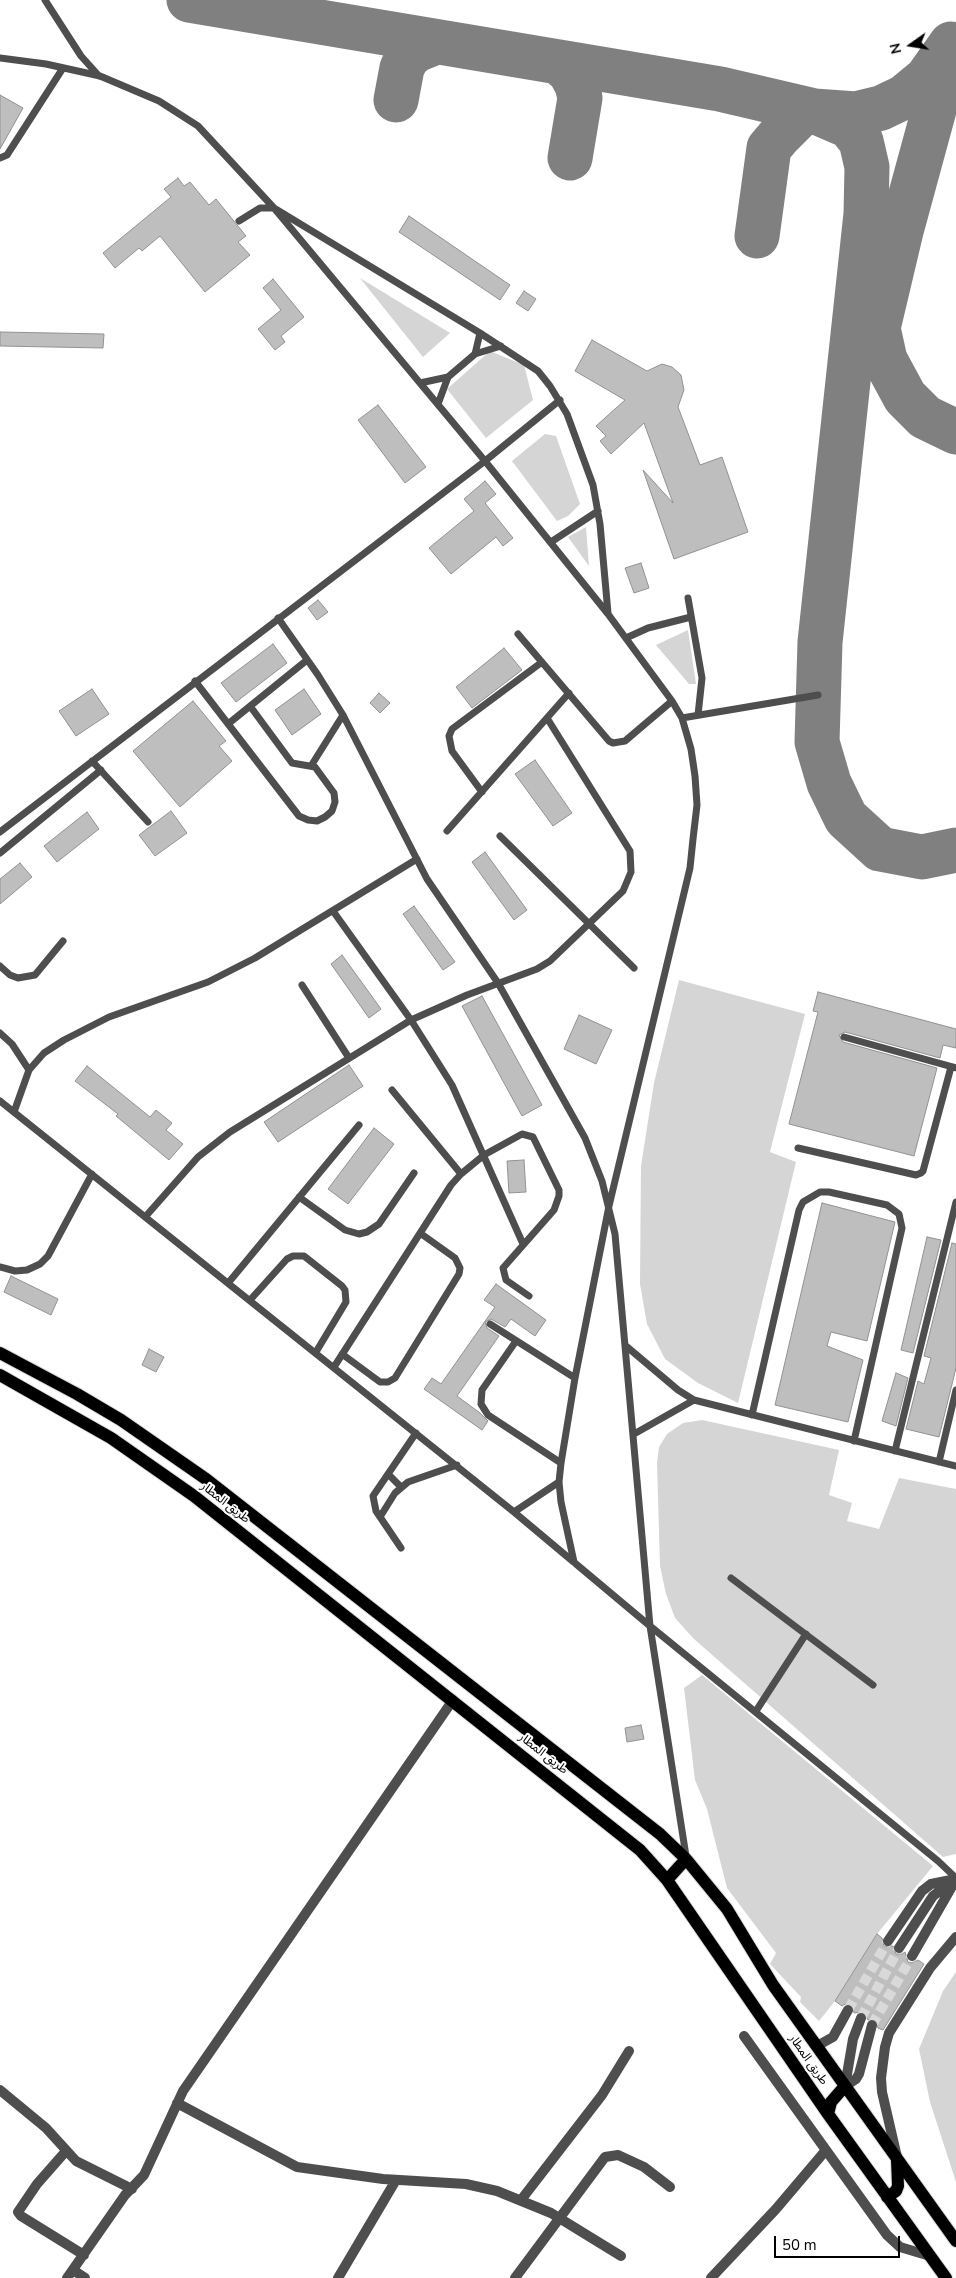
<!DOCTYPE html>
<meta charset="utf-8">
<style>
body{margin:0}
#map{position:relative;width:956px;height:2278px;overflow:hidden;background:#fff;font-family:"Nunito Sans",sans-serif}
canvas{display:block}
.north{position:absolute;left:886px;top:20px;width:50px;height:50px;-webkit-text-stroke:4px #fff;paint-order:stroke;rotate:257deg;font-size:14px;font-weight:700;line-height:20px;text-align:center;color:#000}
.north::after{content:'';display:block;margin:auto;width:18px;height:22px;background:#000;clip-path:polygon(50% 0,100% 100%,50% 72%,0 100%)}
.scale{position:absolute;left:774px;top:2236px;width:126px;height:22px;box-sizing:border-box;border:2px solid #000;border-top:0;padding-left:6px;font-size:15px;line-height:18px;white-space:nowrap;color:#000;-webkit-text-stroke:4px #fff;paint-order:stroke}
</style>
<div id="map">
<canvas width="956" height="2278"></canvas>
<div class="north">N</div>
<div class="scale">50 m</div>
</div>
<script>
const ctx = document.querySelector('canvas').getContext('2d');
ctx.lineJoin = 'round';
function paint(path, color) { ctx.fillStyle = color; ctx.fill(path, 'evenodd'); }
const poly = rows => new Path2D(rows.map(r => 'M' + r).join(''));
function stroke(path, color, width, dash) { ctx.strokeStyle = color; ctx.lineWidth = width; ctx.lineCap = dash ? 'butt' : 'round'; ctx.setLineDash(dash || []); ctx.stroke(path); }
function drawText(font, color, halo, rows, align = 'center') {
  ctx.font = font + ' "Nunito Sans","Noto Sans Arabic",sans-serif'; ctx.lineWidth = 4; ctx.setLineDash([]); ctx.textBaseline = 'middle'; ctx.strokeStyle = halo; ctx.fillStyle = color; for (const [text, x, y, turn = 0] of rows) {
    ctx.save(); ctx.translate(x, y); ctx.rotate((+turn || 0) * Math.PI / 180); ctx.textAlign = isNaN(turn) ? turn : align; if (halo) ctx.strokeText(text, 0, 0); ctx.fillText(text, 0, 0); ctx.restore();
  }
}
const green = poly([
 [360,278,450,333,423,357],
 [490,351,524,365,533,400,486,438,447,389],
 [545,434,556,436,580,504,568,516,557,521,512,461],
 [586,527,589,566,568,537],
 [688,630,696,684,689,684,656,645],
 [679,980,805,1014,770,1152,796,1162,738,1403,698,1383,665,1359,647,1324,640,1284,641,1166,654,1083],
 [702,1420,839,1450,829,1495,852,1503,847,1521,879,1529,899,1478,956,1489,956,1854,943,1857,694,1639,675,1618,666,1594,660,1566,657,1463,659,1447,667,1434,683,1423],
 [702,1675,933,1866,877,1934,835,2001,819,2021,800,2002,801,1997,770,1964,776,1953,727,1888,707,1809,695,1780,684,1688],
 [956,1972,956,2182,930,2102,919,2049,943,1991]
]);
const taxiway = poly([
 [189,0,720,89,814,111,856,114,881,108,904,97,927,78,951,44],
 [949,55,901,231,878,328,885,360,905,397,925,417,956,432],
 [558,62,570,72,577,85,580,98,570,158],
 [396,100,402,68,407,58,416,50,436,42],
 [757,236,769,148,780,135,800,115,814,111,849,126,861,141,867,167,866,214,820,642,817,742,829,783,846,818,880,849,922,857,956,850]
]);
const building = poly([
 [0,95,23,108,0,149,0,95],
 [178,178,184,186,190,182,209,205,216,199,246,236,238,242,250,255,205,292,160,236,142,251,139,248,115,268,103,253,171,197,164,189,178,178],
 [409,216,510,285,500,300,399,232,409,216],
 [273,279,304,317,281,336,285,342,275,350,258,329,281,310,263,288,273,279],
 [524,291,536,299,528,311,516,303,524,291],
 [0,332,104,334,103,348,0,346,0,332],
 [592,340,647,371,662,364,672,367,681,375,684,390,678,407,700,465,722,457,748,532,674,559,643,470,673,503,644,423,611,454,600,441,606,436,596,426,625,400,575,371,592,340],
 [378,405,426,467,405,483,358,420,378,405],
 [485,481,496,494,485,503,513,538,503,546,496,537,451,574,429,548,474,511,464,499,485,481],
 [641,563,649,588,634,593,625,568,641,563],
 [318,600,328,612,317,620,308,608,318,600],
 [273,644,287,663,236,702,221,683,273,644],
 [504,648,522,670,472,708,456,687,504,648],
 [92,689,109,714,76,736,59,711,92,689],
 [304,689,321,714,292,735,275,710,304,689],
 [379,693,390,703,380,713,370,703,379,693],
 [193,701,226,741,219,746,232,761,180,807,133,751,193,701],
 [535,760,572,813,553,826,515,774,535,760],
 [171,811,187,833,155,856,139,835,171,811],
 [87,812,99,829,57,862,44,846,87,812],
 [485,852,527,910,514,920,472,862,485,852],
 [20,863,32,877,0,904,0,879,20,863],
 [414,906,455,962,443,970,403,914,414,906],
 [342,955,381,1009,369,1018,331,964,342,955],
 [818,992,956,1029,956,1048,943,1045,940,1058,845,1032,839,1035,843,1042,937,1068,914,1156,789,1124,818,1012,813,1011,818,992],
 [482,996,542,1105,522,1116,462,1006,482,996],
 [579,1015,612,1030,596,1064,564,1049,579,1015],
 [349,1065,363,1086,278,1142,264,1122,349,1065],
 [87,1066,150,1117,156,1110,172,1123,166,1130,183,1144,169,1160,116,1116,118,1114,75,1081,87,1066],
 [374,1128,394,1144,348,1204,328,1189,374,1128],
 [524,1160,526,1192,509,1193,507,1161,524,1160],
 [822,1203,895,1222,867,1341,831,1332,827,1346,863,1360,848,1422,775,1405,822,1203],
 [927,1237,941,1240,913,1353,901,1350,927,1237],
 [952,1243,956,1244,956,1368,939,1437,906,1429,918,1381,924,1384,931,1358,924,1356,952,1243],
 [11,1276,58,1299,51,1315,4,1292,11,1276],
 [496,1284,546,1320,535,1336,511,1319,505,1327,491,1319,485,1322,487,1328,499,1336,457,1396,480,1413,488,1421,482,1430,424,1389,432,1378,441,1384,495,1307,484,1300,496,1284],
 [149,1349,164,1357,156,1372,142,1365,149,1349],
 [896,1373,908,1378,896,1426,882,1421,896,1373],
 [641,1725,644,1739,627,1742,625,1728,641,1725],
 [877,1934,882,1938,884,1946,893,1946,896,1954,902,1954,905,1952,908,1962,912,1963,918,1960,924,1964,883,2030,878,2028,876,2020,868,2020,864,2012,854,2013,852,2004,847,2003,842,2006,835,2001,877,1934]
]);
const tertiaryTunnel = poly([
 [848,2010,888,1941],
 [861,2018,899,1948],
 [872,2025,912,1956]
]);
const service = poly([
 [45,0,81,56,99,76],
 [0,58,46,64,100,76,159,101,198,126,274,208,485,461,608,614,672,701,682,718,691,749,695,776,697,805,693,839,690,868,609,1206,575,1378,561,1463,559,1482,561,1502,574,1562],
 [0,158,7,155,63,68],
 [239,221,260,208,274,208,480,333,538,371,550,386,567,414,593,485,600,524,608,613],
 [475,354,480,333],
 [420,383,448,377,475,354,501,346],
 [438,404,448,377],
 [551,542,598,511],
 [688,598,702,678,698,715],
 [278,618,318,675,343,715,427,879,498,983,585,1138,602,1181,615,1234,650,1626,686,1856],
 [518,634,609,741,613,743,625,741,672,701],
 [626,638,648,628,691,617],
 [195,681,299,816,308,820,317,821,325,817,332,811,335,802,334,793,315,767,292,763,250,706],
 [682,718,818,695],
 [228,724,307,660],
 [92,761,148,822],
 [311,766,343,715],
 [482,792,452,751,449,736,452,729,542,662],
 [447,831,569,693],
 [0,832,485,461,560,400],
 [500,836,634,968],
 [0,853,101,770],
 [333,911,411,1020,452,1085,523,1244],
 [0,966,10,975,18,978,35,975,63,941],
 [302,985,349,1058],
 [0,1033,12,1044,29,1070],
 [844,1037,956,1068],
 [392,1090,461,1174],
 [0,1101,514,1512,650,1626,938,1861,956,1878],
 [14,1112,29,1070,44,1053,64,1040,109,1017,208,982,255,958,417,859],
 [798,1148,916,1175,921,1173,923,1171,951,1067],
 [299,1197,345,1230,359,1234,367,1232,379,1224,414,1173],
 [146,1216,198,1157,230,1132,411,1020,467,995,537,969,550,961,623,891,631,872,630,851,547,718],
 [0,1267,15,1271,27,1270,40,1264,48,1256,92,1174],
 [229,1282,359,1125],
 [251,1299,287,1259,293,1256,304,1256,342,1286,345,1290,346,1302,316,1352],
 [490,1324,575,1378],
 [516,1341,482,1390,481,1404,488,1415,561,1463],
 [626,1346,678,1390,694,1400,956,1466],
 [342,1354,380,1382,388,1382,395,1378,459,1274,460,1268,455,1258,420,1233],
 [334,1367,451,1185,461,1174,484,1155,522,1134,533,1137,559,1190,559,1196,554,1210,503,1268,506,1280,529,1296],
 [752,1415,799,1210,803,1202,820,1192,829,1192,887,1205,899,1214,902,1228,854,1441],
 [634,1434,694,1400],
 [895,1451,956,1202],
 [939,1462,956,1390],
 [388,1474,401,1487],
 [514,1512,559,1482],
 [380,1517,395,1493,408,1482,457,1465],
 [401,1548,376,1511,373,1496,416,1433],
 [731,1578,873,1685],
 [756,1711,806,1634]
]);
const minor = poly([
 [744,2036,887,2235,900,2247,930,2256],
 [0,2090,46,2128,76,2161,132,2189],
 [177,2103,297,2167,383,2179,466,2184,497,2191,551,2213,621,2256],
 [66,2151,37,2184,18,2212,21,2216,84,2255],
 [521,2200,602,2095,629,2051],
 [73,2270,85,2278],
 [67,2278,125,2195,144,2175,183,2091,453,1700],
 [338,2278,396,2180],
 [515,2278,605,2157,618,2155,644,2167,670,2187],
 [711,2278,776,2209,826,2150]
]);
const tertiary = poly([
 [888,1941,922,1891,931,1884,956,1879],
 [899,1948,933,1896,953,1881],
 [912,1956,954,1883],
 [817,2046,833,2037,848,2010],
 [845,2086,853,2039,861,2018],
 [845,2086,856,2079,859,2074,872,2025],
 [897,2157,882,2092,881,2078,885,2047,889,2033,930,1968,956,1937]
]);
const primary = poly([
 [0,1353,77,1394,121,1420,206,1479,660,1834,686,1859,727,1909,773,1985,956,2241],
 [0,1375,111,1438,194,1496,640,1850,667,1880,828,2114,946,2278],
 [667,1880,686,1859],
 [828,2114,831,2102,845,2086],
 [887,2197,896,2191,898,2186,897,2160]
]);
const streetNames = [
 ["طريق المطار",225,1503,38],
 ["طريق المطار",543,1754,38],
 ["طريق المطار",808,2060,55]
];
paint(green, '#d5d5d5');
stroke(taxiway, '#808080', 45);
paint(building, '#bebebe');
stroke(building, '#929292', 1);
stroke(tertiaryTunnel, '#d9d9d9', 10, [10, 5]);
stroke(primary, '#dbdbdb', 14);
stroke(service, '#4e4e4e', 7);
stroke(minor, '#4e4e4e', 10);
stroke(tertiary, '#4e4e4e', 10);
stroke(primary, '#000', 12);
drawText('12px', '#000', '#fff', streetNames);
</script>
